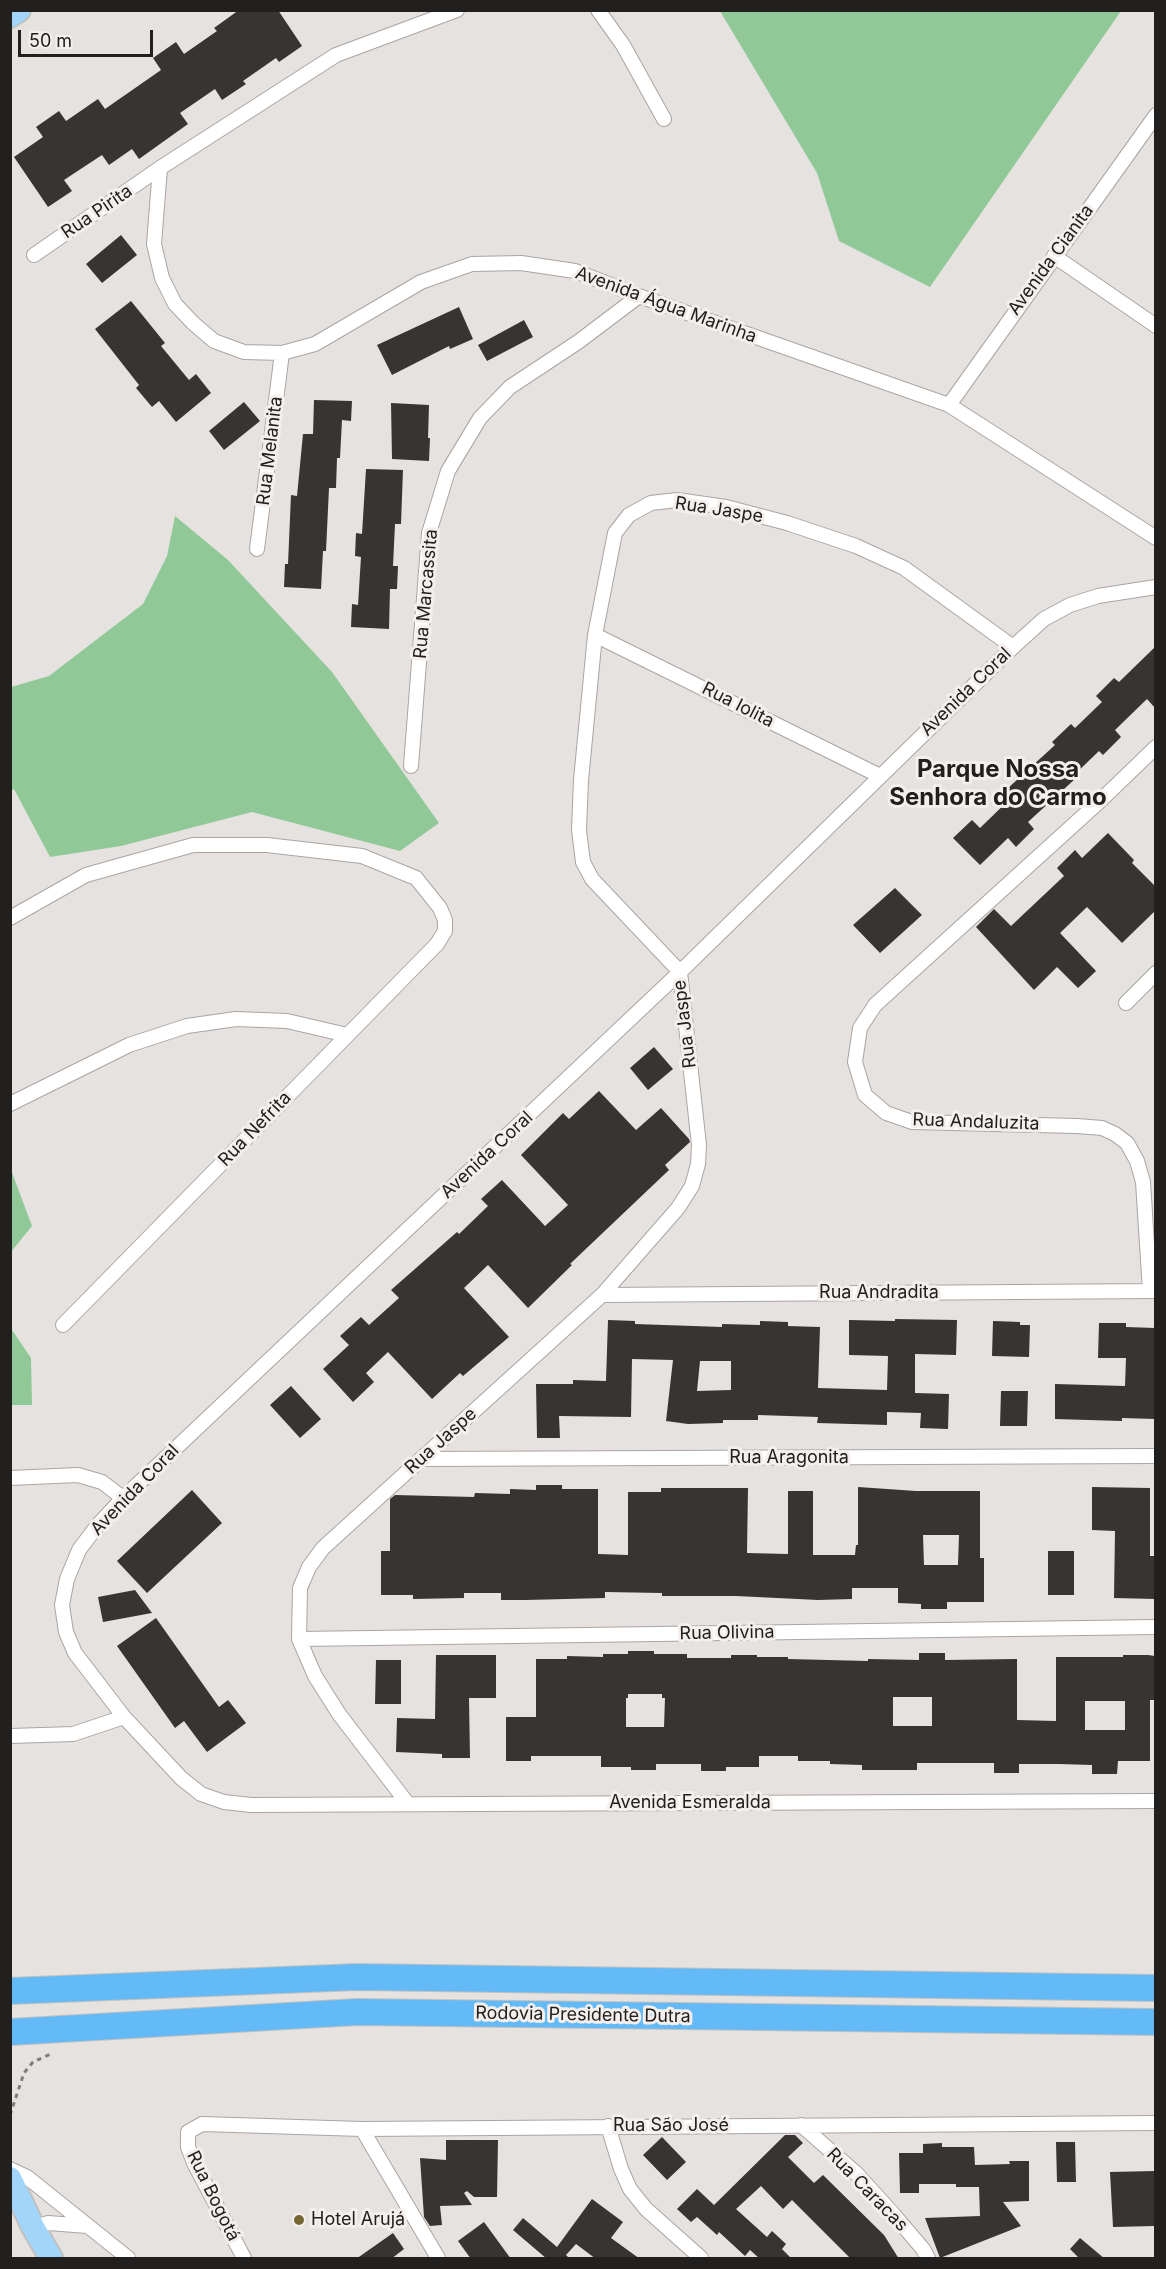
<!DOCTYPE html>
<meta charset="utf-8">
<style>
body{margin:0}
#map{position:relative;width:1166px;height:2269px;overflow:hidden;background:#e6e2df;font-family:Inter,sans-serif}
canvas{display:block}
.frame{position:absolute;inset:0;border:12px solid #22201f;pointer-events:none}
.scale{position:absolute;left:18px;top:30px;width:135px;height:27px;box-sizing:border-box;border:3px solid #22201f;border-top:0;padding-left:8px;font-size:18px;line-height:21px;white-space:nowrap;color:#22201f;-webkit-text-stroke:4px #f4efec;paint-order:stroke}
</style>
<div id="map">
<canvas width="1166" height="2269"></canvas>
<div class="frame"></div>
<div class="scale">50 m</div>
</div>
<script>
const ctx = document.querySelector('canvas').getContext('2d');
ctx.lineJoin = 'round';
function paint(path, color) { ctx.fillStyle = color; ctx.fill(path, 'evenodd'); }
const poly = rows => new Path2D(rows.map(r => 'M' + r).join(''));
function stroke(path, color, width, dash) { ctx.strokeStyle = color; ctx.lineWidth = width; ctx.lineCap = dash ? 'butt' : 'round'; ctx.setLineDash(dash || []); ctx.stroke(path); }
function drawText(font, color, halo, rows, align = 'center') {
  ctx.font = font + ' Inter,sans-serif'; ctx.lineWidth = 6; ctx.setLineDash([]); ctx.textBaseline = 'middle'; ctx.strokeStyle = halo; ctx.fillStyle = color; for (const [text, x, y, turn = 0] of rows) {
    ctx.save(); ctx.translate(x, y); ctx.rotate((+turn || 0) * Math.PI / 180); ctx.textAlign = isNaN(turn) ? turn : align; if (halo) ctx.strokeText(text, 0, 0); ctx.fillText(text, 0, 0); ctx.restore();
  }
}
const green = poly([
 [720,11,1121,11,930,287,839,241,817,173],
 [175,516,228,560,332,672,439,823,400,851,252,812,121,846,50,857,14,789,11,791,11,687,49,676,143,604,167,556],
 [11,1170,32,1226,11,1252,10,1252],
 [10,1327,31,1358,32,1405,11,1405]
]);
const building = poly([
 [239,10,278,10,302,46,279,62,276,58,243,81,246,84,222,100,215,89,180,113,188,124,139,159,132,149,109,165,102,155,64,180,72,191,48,207,14,157,43,137,36,127,59,111,66,121,98,99,105,109,161,70,153,58,176,42,184,54,217,31,214,28],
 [121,235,137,255,102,283,86,264],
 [131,301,165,343,161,346,189,380,196,374,211,393,176,422,159,401,152,407,136,388,139,385,95,329],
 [459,307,473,339,450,349,449,346,392,375,377,345],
 [524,320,533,337,487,361,478,345],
 [314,400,352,401,351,421,342,420,340,458,337,458,336,488,329,488,326,551,323,551,321,589,284,587,285,564,288,564,291,495,297,496,303,434,313,434],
 [244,402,260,421,224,450,209,431],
 [391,403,429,405,428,438,430,438,429,461,392,459],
 [366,469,403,470,401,524,395,524,393,566,398,566,397,589,390,589,389,629,351,627,352,604,358,605,361,557,355,556,356,533,362,534],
 [1155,647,1155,708,1147,699,1115,730,1121,737,1103,755,1099,751,1072,777,1075,779,1028,822,1034,829,1016,847,1008,838,980,865,953,838,972,820,980,828,1014,795,1007,789,1055,745,1052,742,1071,724,1075,728,1102,702,1096,696,1114,678,1119,682],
 [1108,833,1134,860,1132,863,1155,886,1155,911,1122,943,1087,907,1060,933,1096,971,1078,988,1057,967,1034,990,976,927,994,909,1011,926,1064,876,1057,868,1075,850,1082,858],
 [895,888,922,915,880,953,853,925],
 [654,1047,673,1069,648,1090,630,1068],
 [599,1091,636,1130,661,1108,689,1139,690,1142,665,1165,669,1170,570,1264,572,1265,528,1308,488,1265,464,1288,509,1337,463,1376,460,1373,432,1399,388,1352,366,1373,374,1382,353,1402,323,1369,349,1345,340,1336,361,1317,369,1325,399,1298,391,1290,457,1232,459,1234,488,1206,481,1199,502,1180,545,1226,568,1205,521,1155,563,1113,569,1119],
 [895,1319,957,1320,956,1355,915,1354,915,1393,949,1394,948,1429,920,1428,921,1413,887,1412,887,1425,817,1423,818,1417,758,1415,758,1420,723,1420,723,1423,688,1424,666,1421,673,1360,632,1359,631,1417,559,1416,560,1438,537,1438,536,1384,573,1384,573,1380,606,1381,608,1320,635,1321,635,1324,722,1327,722,1324,760,1325,760,1321,788,1322,788,1326,820,1327,818,1388,887,1390,888,1356,849,1355,849,1320,895,1321],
 [700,1361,731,1361,731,1390,697,1391],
 [993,1321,1020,1322,1020,1325,1030,1325,1029,1357,992,1356],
 [1099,1323,1126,1323,1126,1327,1155,1328,1155,1419,1122,1418,1122,1421,1055,1419,1055,1384,1125,1386,1126,1358,1098,1358],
 [291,1386,321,1419,300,1438,270,1405],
 [1001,1391,1028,1391,1027,1426,1000,1426],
 [536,1485,562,1485,562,1489,598,1489,598,1554,628,1555,628,1492,661,1492,661,1488,748,1488,747,1553,788,1554,788,1491,813,1491,813,1555,855,1555,856,1545,858,1545,858,1487,916,1491,980,1491,980,1558,984,1558,984,1602,947,1602,947,1609,921,1609,921,1604,898,1603,898,1588,852,1588,852,1599,818,1600,736,1596,662,1596,662,1593,605,1592,605,1598,526,1600,501,1600,501,1593,464,1593,464,1598,413,1599,413,1595,381,1595,381,1551,390,1551,390,1499,395,1495,474,1497,475,1493,510,1494,510,1489,536,1490],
 [923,1535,959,1535,958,1565,924,1565],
 [1092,1487,1150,1488,1150,1556,1155,1556,1155,1599,1114,1598,1115,1531,1092,1530],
 [192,1490,222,1523,147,1593,117,1561],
 [1048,1551,1074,1551,1074,1595,1048,1595],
 [135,1590,152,1613,103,1622,98,1597],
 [156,1618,219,1707,228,1700,246,1723,207,1752,184,1721,175,1728,117,1646],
 [628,1651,654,1651,654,1654,687,1654,687,1658,731,1658,731,1655,757,1655,757,1657,788,1657,788,1659,868,1661,868,1659,919,1660,919,1653,945,1653,945,1660,1017,1659,1017,1720,1056,1721,1056,1657,1123,1657,1123,1655,1148,1655,1155,1656,1155,1700,1150,1700,1150,1761,1118,1761,1117,1774,1092,1774,1092,1765,1059,1764,1019,1764,1019,1773,994,1773,994,1763,917,1763,917,1770,862,1770,862,1765,830,1764,830,1761,798,1761,798,1756,759,1756,759,1767,726,1767,726,1771,701,1771,701,1764,656,1764,656,1770,631,1770,631,1767,601,1767,601,1756,531,1756,531,1761,506,1761,506,1717,536,1717,536,1659,567,1659,567,1656,603,1657,603,1654,628,1654],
 [628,1694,662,1694,662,1698,665,1698,664,1727,626,1727,626,1698,628,1698],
 [893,1697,932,1697,932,1726,893,1726],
 [1085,1701,1125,1701,1125,1730,1085,1730],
 [436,1655,496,1655,496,1698,469,1698,470,1758,442,1758,442,1754,396,1752,397,1718,435,1719],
 [376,1660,401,1660,401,1704,375,1704],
 [785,2135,795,2135,803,2143,788,2157,814,2183,823,2175,884,2235,899,2259,851,2259,792,2200,783,2209,761,2186,736,2209,767,2237,772,2231,786,2244,782,2249,792,2259,760,2259,750,2250,745,2256,719,2232,717,2235,697,2217,691,2222,677,2209,697,2189,714,2205],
 [662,2137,686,2162,667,2180,643,2155],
 [446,2140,498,2140,497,2197,474,2197,467,2191,464,2193,472,2205,440,2206,442,2225,430,2226,424,2217,420,2158,446,2160],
 [1056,2142,1075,2142,1076,2182,1057,2182],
 [942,2143,942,2147,974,2147,975,2165,1010,2164,1009,2161,1029,2161,1029,2201,1003,2202,1021,2226,940,2258,925,2218,980,2216,979,2187,956,2187,956,2184,919,2184,919,2193,900,2193,899,2153,923,2153,923,2144],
 [1155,2171,1155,2226,1113,2227,1110,2172],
 [592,2199,623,2222,611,2238,640,2259,596,2259,576,2244,566,2255,570,2259,547,2259,513,2230,523,2218,557,2247],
 [484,2222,511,2259,471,2259,458,2241],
 [393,2233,404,2249,391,2259,356,2259],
 [1080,2238,1105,2259,1080,2259,1070,2249]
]);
const path = poly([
 [10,2115,24,2073,33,2062,53,2053]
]);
const street = poly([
 [598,10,623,45,664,119],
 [160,168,154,244,162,278,175,304,193,323,214,341,244,352,282,353,315,344,421,282,472,264,521,263,575,271,639,296,949,405,1156,538],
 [34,255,160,168,336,55,457,10],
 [1054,256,1156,326],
 [949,405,1156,115],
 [257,549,282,353],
 [1156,587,1098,596,1070,605,1044,619,1013,647,680,972,123,1498,97,1526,79,1550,67,1579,62,1605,66,1632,75,1653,124,1717,181,1778,201,1794,224,1802,251,1805,1156,1801],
 [595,635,880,776],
 [411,766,429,533,448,471,480,418,510,387,578,342,639,296],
 [10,918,86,875,193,845,267,845,362,856,416,878,440,908,445,920,445,931,437,944,63,1325],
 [1126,1003,1156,973],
 [10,1104,129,1045,187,1026,236,1019,287,1021,347,1035],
 [1150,1291,1143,1182,1137,1161,1127,1143,1115,1134,1102,1128,1077,1126,912,1122,886,1113,865,1095,855,1062,860,1028,875,1005,1102,799,1156,747],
 [602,1295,1156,1291],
 [422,1459,1156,1456],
 [10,1478,78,1475,102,1482,123,1498],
 [299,1639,1156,1627],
 [10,1736,73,1734,124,1717],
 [408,1804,339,1714,315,1676,299,1639,300,1588,309,1567,323,1548,602,1295,678,1208,692,1186,698,1164,699,1145,680,972,592,879,583,862,579,830,581,780,595,635,615,533,629,515,651,503,677,500,726,507,787,523,856,546,904,568,1013,647],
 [801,2125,857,2174,894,2215,923,2249,928,2258],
 [608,2126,621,2169,630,2189,646,2209,701,2258],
 [362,2129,438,2258],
 [10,2169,27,2177,128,2258],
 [33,2227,48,2223,88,2226],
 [244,2258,194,2163,188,2147,188,2132,202,2124,362,2129,1156,2123]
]);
const primary = poly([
 [10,16,19,10],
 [10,2178,33,2227,51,2258]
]);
const highway = poly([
 [10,1991,357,1977,1156,1988],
 [10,2032,357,2012,1156,2022]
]);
const markers = [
 [299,2220,6,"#766432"]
];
const streetNames = [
 ["Rua Pirita",97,212,-34],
 ["Avenida Cianita",1051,260,-54],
 ["Avenida Água Marinha",666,305,20],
 ["Rua Melanita",270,451,-83],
 ["Rua Jaspe",719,510,9],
 ["Rua Marcassita",426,594,-85],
 ["Avenida Coral",966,692,-44],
 ["Rua Iolita",738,705,27],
 ["Rua Jaspe",685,1024,-97],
 ["Rua Andaluzita",976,1122,2],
 ["Rua Nefrita",255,1129,-46],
 ["Avenida Coral",487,1155,-43],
 ["Rua Andradita",879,1293],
 ["Rua Jaspe",441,1441,-42],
 ["Rua Aragonita",789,1458],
 ["Avenida Coral",135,1490,-46],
 ["Rua Olivina",727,1633,-1],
 ["Avenida Esmeralda",690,1803],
 ["Rodovia Presidente Dutra",583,2015,1],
 ["Rua São José",671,2126],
 ["Rua Caracas",867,2190,46],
 ["Rua Bogotá",213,2196,64]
];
const poiNames = [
 ["Hotel Arujá",311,2220]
];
const districtNames = [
 ["Parque Nossa",998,770],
 ["Senhora do Carmo",998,798]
];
paint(green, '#90c997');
paint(building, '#383432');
stroke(street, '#aaa5a2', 16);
stroke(primary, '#c1c1c0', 26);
stroke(highway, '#c1c1c0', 28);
stroke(path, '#7f7c7a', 3, [4.5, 4.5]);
stroke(street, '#fff', 14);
stroke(primary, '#a1d6fa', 22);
stroke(highway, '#63baf7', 26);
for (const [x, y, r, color] of markers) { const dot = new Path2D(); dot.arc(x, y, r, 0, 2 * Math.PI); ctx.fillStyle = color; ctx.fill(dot); stroke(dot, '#f4efec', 2); }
drawText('18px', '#22201f', '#f4efec', streetNames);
drawText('18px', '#22201f', '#f4efec', poiNames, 'left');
drawText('bold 24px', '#22201f', '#f4efec', districtNames);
</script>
